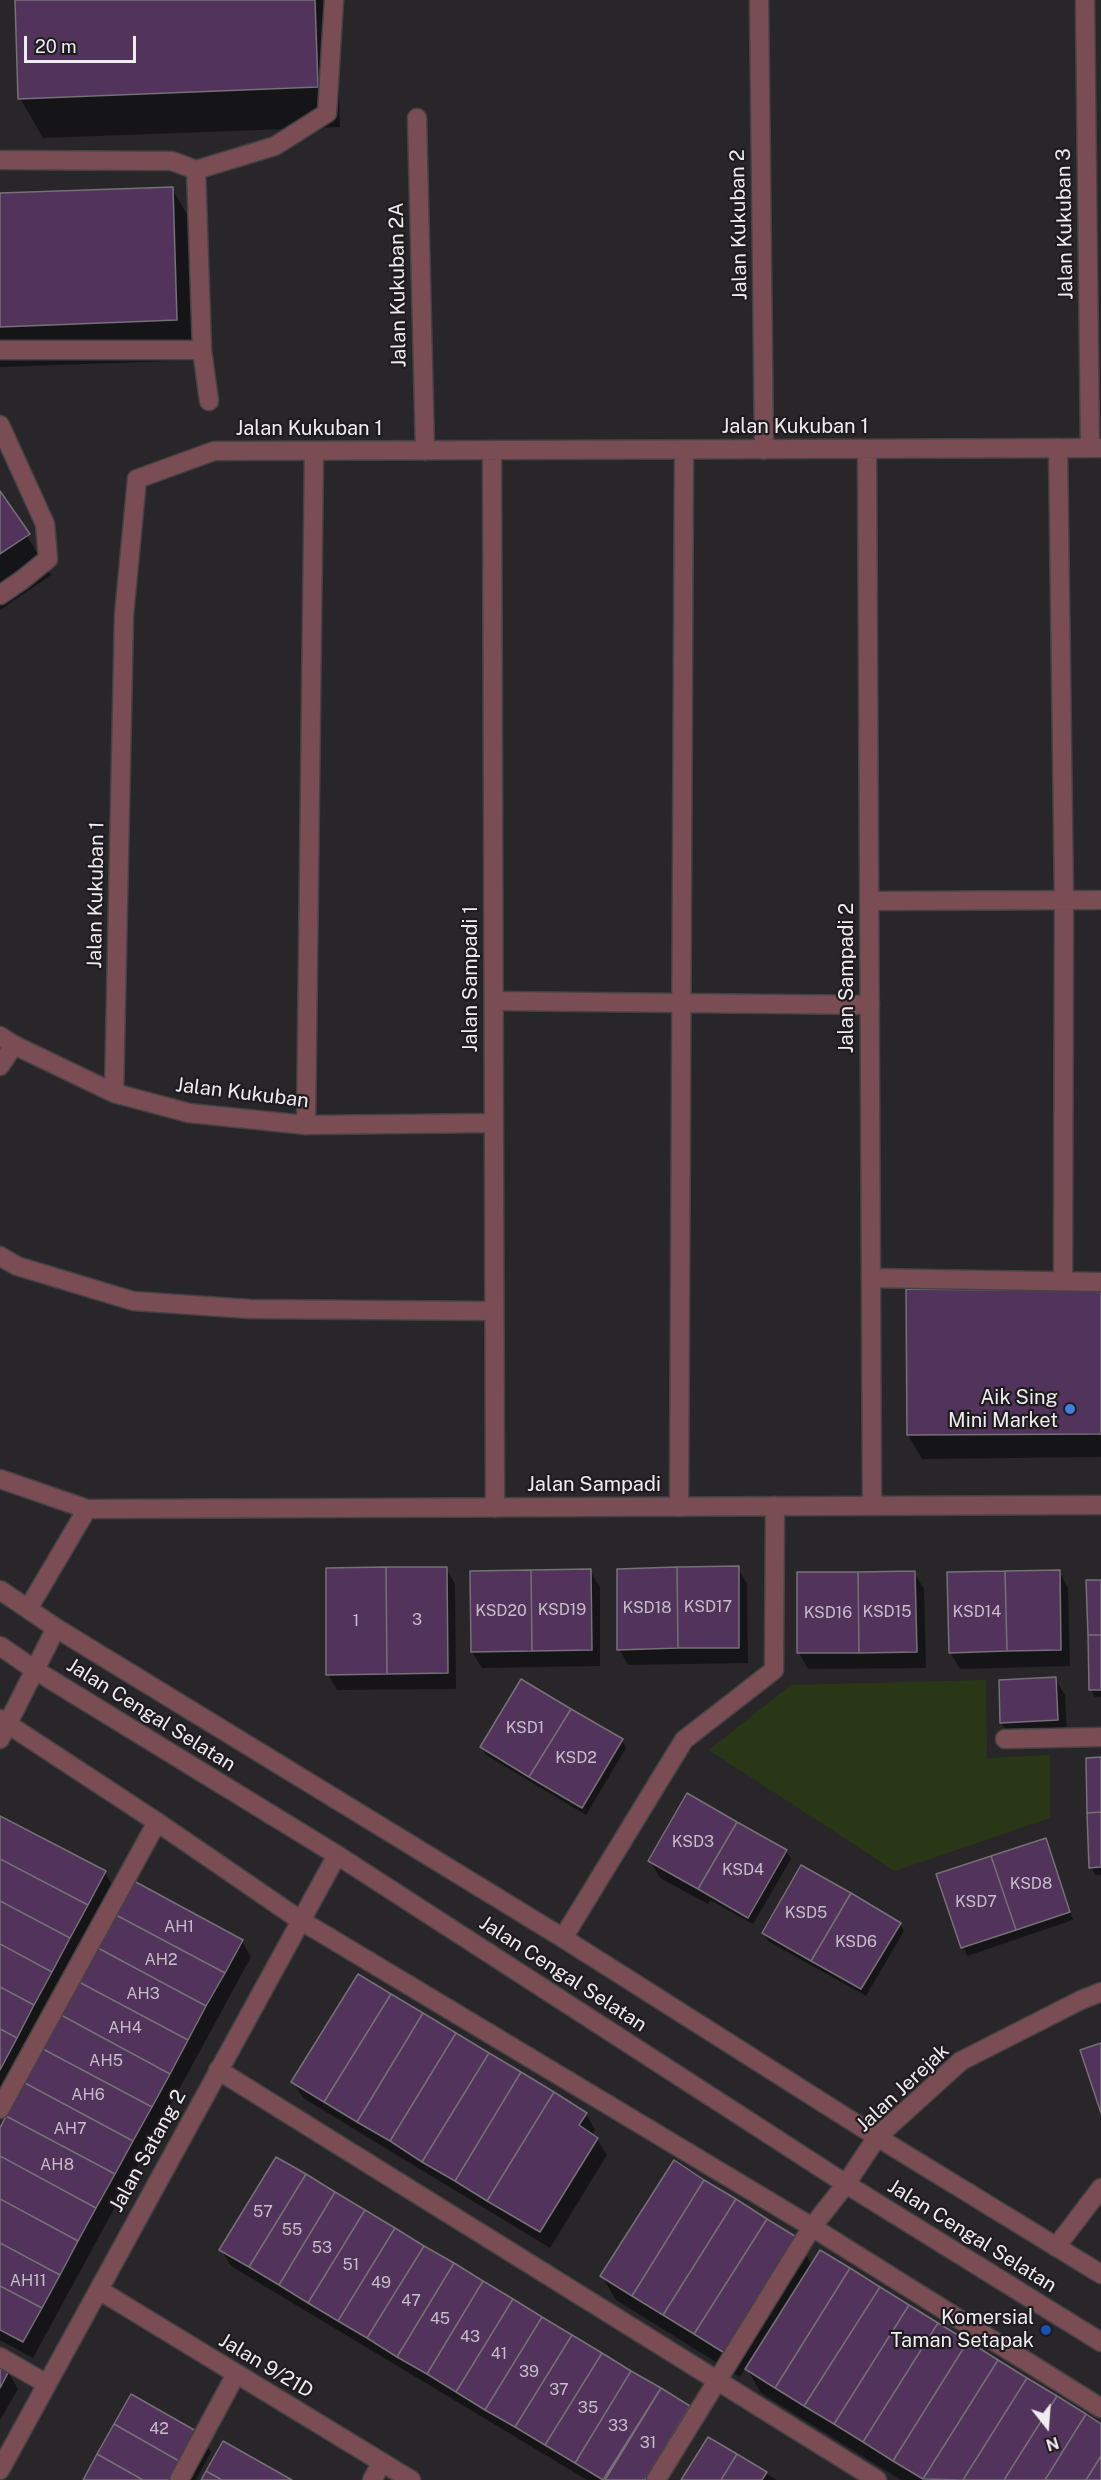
<!DOCTYPE html>
<style>
body{margin:0}
#map{position:relative;width:1101px;height:2480px;overflow:hidden;background:#29262a;font-family:"Public Sans",sans-serif}
canvas{display:block}
.north{position:absolute;left:1017px;top:2396px;width:60px;height:60px;-webkit-text-stroke:4px #1f1c20;paint-order:stroke;rotate:163deg;font-size:16px;font-weight:700;line-height:24px;text-align:center;color:#eeecee}
.north::after{content:'';display:block;margin:auto;width:21px;height:27px;background:#eeecee;clip-path:polygon(50% 0,100% 100%,50% 72%,0 100%)}
.scale{position:absolute;left:24px;top:36px;width:112px;height:27px;box-sizing:border-box;border:3px solid #eeecee;border-top:0;padding-left:8px;font-size:18px;line-height:21px;white-space:nowrap;color:#eeecee;-webkit-text-stroke:4px #1f1c20;paint-order:stroke}
</style>
<div id="map">
<canvas width="1101" height="2480"></canvas>
<div class="north">N</div>
<div class="scale">20 m</div>
</div>
<script>
const ctx = document.querySelector('canvas').getContext('2d');
ctx.lineJoin = 'round';
function paint(path, color) { ctx.fillStyle = color; ctx.fill(path, 'evenodd'); }
const poly = rows => new Path2D(rows.map(r => 'M' + r).join(''));
function stroke(path, color, width, dash) { ctx.strokeStyle = color; ctx.lineWidth = width; ctx.lineCap = dash ? 'butt' : 'round'; ctx.setLineDash(dash || []); ctx.stroke(path); }
function drawText(font, color, halo, rows, align = 'center') {
  ctx.font = font + ' "Public Sans",sans-serif'; ctx.lineWidth = 4.5; ctx.setLineDash([]); ctx.textBaseline = 'middle'; ctx.strokeStyle = halo; ctx.fillStyle = color; for (const [text, x, y, turn = 0] of rows) {
    ctx.save(); ctx.translate(x, y); ctx.rotate((+turn || 0) * Math.PI / 180); ctx.textAlign = isNaN(turn) ? turn : align; if (halo) ctx.strokeText(text, 0, 0); ctx.fillText(text, 0, 0); ctx.restore();
  }
}
const green = poly([
 [986,1680,987,1758,1050,1755,1050,1818,895,1871,709,1750,791,1685]
]);
const shadow = poly([
 [16,0,336,0,340,127,43,138,20,98],
 [172,189,196,229,200,360,0,367,0,195],
 [0,493,51,575,0,610],
 [1101,1292,1101,1457,922,1459,908,1435],
 [446,1568,455,1584,456,1689,337,1690,328,1674],
 [738,1568,747,1584,748,1663,628,1665,619,1649],
 [590,1571,600,1587,600,1666,482,1668,472,1652],
 [1059,1571,1068,1588,1070,1666,960,1669,950,1652],
 [914,1572,924,1589,926,1668,808,1669,799,1653],
 [1101,1581,1101,1697,1095,1697,1091,1690],
 [1055,1679,1065,1695,1067,1736,1010,1738,1001,1722],
 [622,1740,626,1748,586,1815,486,1755,481,1747],
 [1101,1759,1101,1875,1095,1875,1091,1867],
 [688,1795,786,1851,791,1859,753,1924,710,1900,708,1904,660,1878,650,1861],
 [0,1818,105,1872,114,1889,0,2103],
 [1045,1840,1073,1920,967,1956,938,1875],
 [900,1924,904,1931,866,1996,768,1941,764,1933],
 [242,1941,251,1957,33,2358,0,2340,0,2131],
 [293,2082,586,2114,595,2130,592,2135,597,2139,607,2155,550,2248,303,2098],
 [277,2159,689,2407,699,2423,664,2480,587,2480,231,2266,221,2250],
 [797,2239,812,2265,1101,2426,1101,2480,901,2480,761,2393,746,2367,740,2377,616,2300,602,2276],
 [0,2368,8,2372,18,2389,0,2420],
 [202,2436,211,2452,196,2480,84,2480],
 [708,2439,777,2480,683,2480]
]);
const building = poly([
 [15,0,315,0,318,87,18,99,15,0],
 [173,187,177,320,0,327,0,193,173,187],
 [0,491,30,534,0,554,0,491],
 [906,1289,1101,1291,1101,1434,907,1435,906,1289],
 [739,1566,739,1648,678,1648,677,1567,739,1566],
 [386,1567,447,1567,448,1673,387,1674,386,1567],
 [386,1567,387,1674,326,1675,326,1568,386,1567],
 [677,1567,678,1648,617,1650,617,1569,677,1567],
 [591,1569,592,1650,532,1651,531,1570,591,1569],
 [531,1570,532,1651,471,1652,470,1571,531,1570],
 [1060,1570,1061,1650,1007,1651,1005,1571,1060,1570],
 [915,1571,917,1652,859,1653,858,1572,915,1571],
 [1005,1571,1007,1651,949,1653,947,1572,1005,1571],
 [797,1572,858,1572,859,1653,797,1653,797,1572],
 [1086,1580,1101,1580,1101,1635,1088,1635,1086,1580],
 [1088,1635,1101,1635,1101,1690,1089,1690,1088,1635],
 [1056,1677,1058,1720,1000,1723,999,1680,1056,1677],
 [521,1679,571,1709,529,1777,480,1747,521,1679],
 [571,1709,623,1739,582,1808,529,1777,571,1709],
 [1101,1757,1101,1812,1087,1813,1086,1758,1101,1757],
 [687,1793,737,1822,698,1889,648,1861,687,1793],
 [1101,1812,1101,1867,1089,1868,1087,1813,1101,1812],
 [0,1816,106,1871,88,1905,0,1859,0,1816],
 [737,1822,787,1850,748,1918,698,1889,737,1822],
 [1046,1838,1070,1912,1016,1930,991,1856,1046,1838],
 [991,1856,1016,1930,961,1948,936,1874,991,1856],
 [0,1859,88,1905,70,1938,0,1901,0,1859],
 [801,1865,851,1893,811,1961,762,1933,801,1865],
 [134,1881,243,1940,225,1973,116,1915,134,1881],
 [851,1893,901,1923,861,1989,811,1961,851,1893],
 [0,1901,70,1938,52,1972,0,1944,0,1901],
 [116,1915,225,1973,206,2006,98,1948,116,1915],
 [0,1944,52,1972,34,2005,0,1987,0,1944],
 [98,1948,206,2006,188,2040,79,1982,98,1948],
 [358,1974,391,1994,324,2102,291,2082,358,1974],
 [79,1982,188,2040,170,2074,61,2015,79,1982],
 [0,1987,34,2005,17,2038,0,2029,0,1987],
 [391,1994,423,2013,357,2122,324,2102,391,1994],
 [423,2013,456,2033,390,2141,357,2122,423,2013],
 [61,2015,170,2074,152,2107,43,2049,61,2015],
 [0,2029,17,2038,0,2070,0,2029],
 [456,2033,489,2053,422,2162,390,2141,456,2033],
 [1101,2043,1101,2113,1080,2050,1101,2043],
 [43,2049,152,2107,133,2141,25,2083,43,2049],
 [489,2053,521,2072,455,2181,422,2162,489,2053],
 [521,2072,554,2092,487,2201,455,2181,521,2072],
 [25,2083,133,2141,115,2174,6,2116,25,2083],
 [554,2092,587,2113,579,2125,598,2138,540,2232,487,2201,554,2092],
 [6,2116,115,2174,96,2208,0,2156,0,2128,6,2116],
 [0,2156,96,2208,78,2241,0,2199,0,2156],
 [276,2157,306,2174,249,2267,219,2250,276,2157],
 [674,2160,704,2180,632,2296,600,2276,674,2160],
 [306,2174,335,2192,279,2285,249,2267,306,2174],
 [704,2180,736,2199,663,2315,632,2296,704,2180],
 [335,2192,365,2210,308,2303,279,2285,335,2192],
 [0,2199,78,2241,60,2275,0,2243,0,2199],
 [736,2199,767,2219,694,2334,663,2315,736,2199],
 [365,2210,395,2228,338,2321,308,2303,365,2210],
 [767,2219,798,2238,726,2354,694,2334,767,2219],
 [395,2228,424,2246,367,2338,338,2321,395,2228],
 [0,2243,60,2275,42,2308,0,2286,0,2243],
 [424,2246,454,2263,397,2357,367,2338,424,2246],
 [820,2250,850,2268,775,2388,745,2369,820,2250],
 [454,2263,483,2281,427,2374,397,2357,454,2263],
 [850,2268,880,2287,804,2406,775,2388,850,2268],
 [483,2281,513,2299,456,2392,427,2374,483,2281],
 [0,2286,42,2308,23,2342,0,2330,0,2286],
 [880,2287,909,2305,834,2424,804,2406,880,2287],
 [513,2299,542,2317,485,2410,456,2392,513,2299],
 [909,2305,938,2323,863,2442,834,2424,909,2305],
 [542,2317,572,2335,515,2427,485,2410,542,2317],
 [938,2323,968,2341,893,2461,863,2442,938,2323],
 [572,2335,602,2353,545,2445,515,2427,572,2335],
 [968,2341,998,2360,923,2479,893,2461,968,2341],
 [602,2353,631,2371,575,2463,545,2445,602,2353],
 [998,2360,1027,2378,963,2480,923,2479,998,2360],
 [0,2366,9,2371,0,2388,0,2366],
 [631,2371,661,2388,603,2480,575,2463,631,2371],
 [1027,2378,1057,2396,1004,2480,963,2480,1027,2378],
 [661,2388,690,2406,645,2480,605,2480,661,2388],
 [131,2394,203,2435,186,2465,114,2424,131,2394],
 [1057,2396,1086,2414,1045,2480,1004,2480,1057,2396],
 [1086,2414,1101,2424,1101,2456,1086,2480,1045,2480,1086,2414],
 [114,2424,186,2465,177,2480,143,2480,97,2454,114,2424],
 [708,2437,737,2454,721,2480,681,2480,708,2437],
 [223,2441,292,2480,222,2480,206,2471,223,2441],
 [97,2454,143,2480,83,2480,97,2454],
 [737,2454,767,2472,762,2480,721,2480,737,2454],
 [1101,2456,1101,2480,1086,2480,1101,2456],
 [206,2471,222,2480,201,2480,206,2471]
]);
const service = poly([
 [0,160,172,161,196,170],
 [0,350,202,350,196,170,275,146,327,113,334,0],
 [202,350,209,401],
 [0,425,45,524,48,559,22,580,0,595],
 [1058,448,1064,900,1063,1281],
 [869,901,1101,900],
 [494,1001,870,1005],
 [0,1066,14,1045],
 [306,1125,314,451],
 [0,1256,17,1266,133,1301,250,1309,494,1311],
 [871,1278,1101,1282],
 [679,1507,684,450],
 [0,1719,157,1822,300,1920,812,2227,1101,2408],
 [1005,1739,1101,1737],
 [563,1938,684,1740,774,1670,775,1506],
 [218,2070,877,2480],
 [0,2109,157,1822],
 [1056,2247,1101,2188],
 [0,2357,47,2384],
 [179,2480,236,2374],
 [656,2480,812,2227,846,2184]
]);
const minor = poly([
 [759,0,764,450],
 [1085,0,1090,448],
 [417,118,425,451],
 [867,449,872,1506],
 [492,451,495,1508],
 [0,1036,14,1045,114,1093,189,1113,306,1125,494,1123],
 [114,1093,124,615,137,479,214,451,1101,448],
 [0,1479,87,1509],
 [28,1609,87,1509,1101,1505],
 [0,1739,56,1628],
 [846,2184,877,2137,961,2061,1081,2000,1101,1992],
 [99,2290,411,2480],
 [0,2470,337,1855],
 [372,2480,382,2462]
]);
const tertiary = poly([
 [0,1590,56,1628,563,1938,877,2137,1101,2274],
 [0,1646,35,1670,337,1855,846,2184,1101,2342]
]);
const markers = [
 [1070,1409,6,"#3f7fe0"],
 [1046,2330,6,"#1a4fb4"]
];
const numberNames = [
 ["KSD17",708,1607],
 ["KSD18",647,1608],
 ["KSD19",562,1610],
 ["KSD20",501,1611],
 ["KSD15",887,1612],
 ["KSD14",977,1612],
 ["KSD16",828,1613],
 ["3",417,1620],
 ["1",356,1621],
 ["KSD1",525,1728],
 ["KSD2",576,1758],
 ["KSD3",693,1842],
 ["KSD4",743,1870],
 ["KSD8",1031,1884],
 ["KSD7",976,1902],
 ["KSD5",806,1913],
 ["AH1",179,1927],
 ["KSD6",856,1942],
 ["AH2",161,1960],
 ["AH3",143,1994],
 ["AH4",125,2028],
 ["AH5",106,2061],
 ["AH6",88,2095],
 ["AH7",70,2129],
 ["AH8",57,2165],
 ["57",263,2212],
 ["55",292,2230],
 ["53",322,2248],
 ["51",351,2265],
 ["AH11",28,2281],
 ["49",381,2283],
 ["47",411,2301],
 ["45",440,2319],
 ["43",470,2337],
 ["41",499,2354],
 ["39",529,2372],
 ["37",559,2390],
 ["35",588,2408],
 ["33",618,2426],
 ["42",159,2429],
 ["31",648,2443]
];
const streetNames = [
 ["Jalan Kukuban 3",1065,224,-91],
 ["Jalan Kukuban 2",739,225,-91],
 ["Jalan Kukuban 2A",398,285,-91],
 ["Jalan Kukuban 1",795,427],
 ["Jalan Kukuban 1",309,429],
 ["Jalan Kukuban 1",96,895,-89],
 ["Jalan Sampadi 2",847,978,-90],
 ["Jalan Sampadi 1",471,979,-90],
 ["Jalan Kukuban",242,1093,7],
 ["Jalan Sampadi",594,1485],
 ["Jalan Cengal Selatan",151,1715,32],
 ["Jalan Cengal Selatan",563,1974,33],
 ["Jalan Jerejak",903,2088,-43],
 ["Jalan Satang 2",148,2151,-61],
 ["Jalan Cengal Selatan",972,2236,32],
 ["Jalan 9/21D",266,2366,31]
];
const poiNames = [
 ["Aik Sing",1058,1398],
 ["Mini Market",1058,1421],
 ["Komersial",1034,2318],
 ["Taman Setapak",1034,2341]
];
paint(green, '#293716');
paint(shadow, '#0007');
paint(building, '#51335b');
stroke(building, '#757176', 1.5);
stroke(service, '#454245', 21);
stroke(minor, '#454245', 21);
stroke(tertiary, '#454245', 21);
stroke(service, '#794d53', 18);
stroke(minor, '#794d53', 18);
stroke(tertiary, '#794d53', 18);
for (const [x, y, r, color] of markers) { const dot = new Path2D(); dot.arc(x, y, r, 0, 2 * Math.PI); ctx.fillStyle = color; ctx.fill(dot); stroke(dot, '#1f1c20', 2); }
drawText('16px', '#c7bec9', null, numberNames);
drawText('20px', '#eeecee', '#1f1c20', streetNames);
drawText('20px', '#eeecee', '#1f1c20', poiNames, 'right');
</script>
